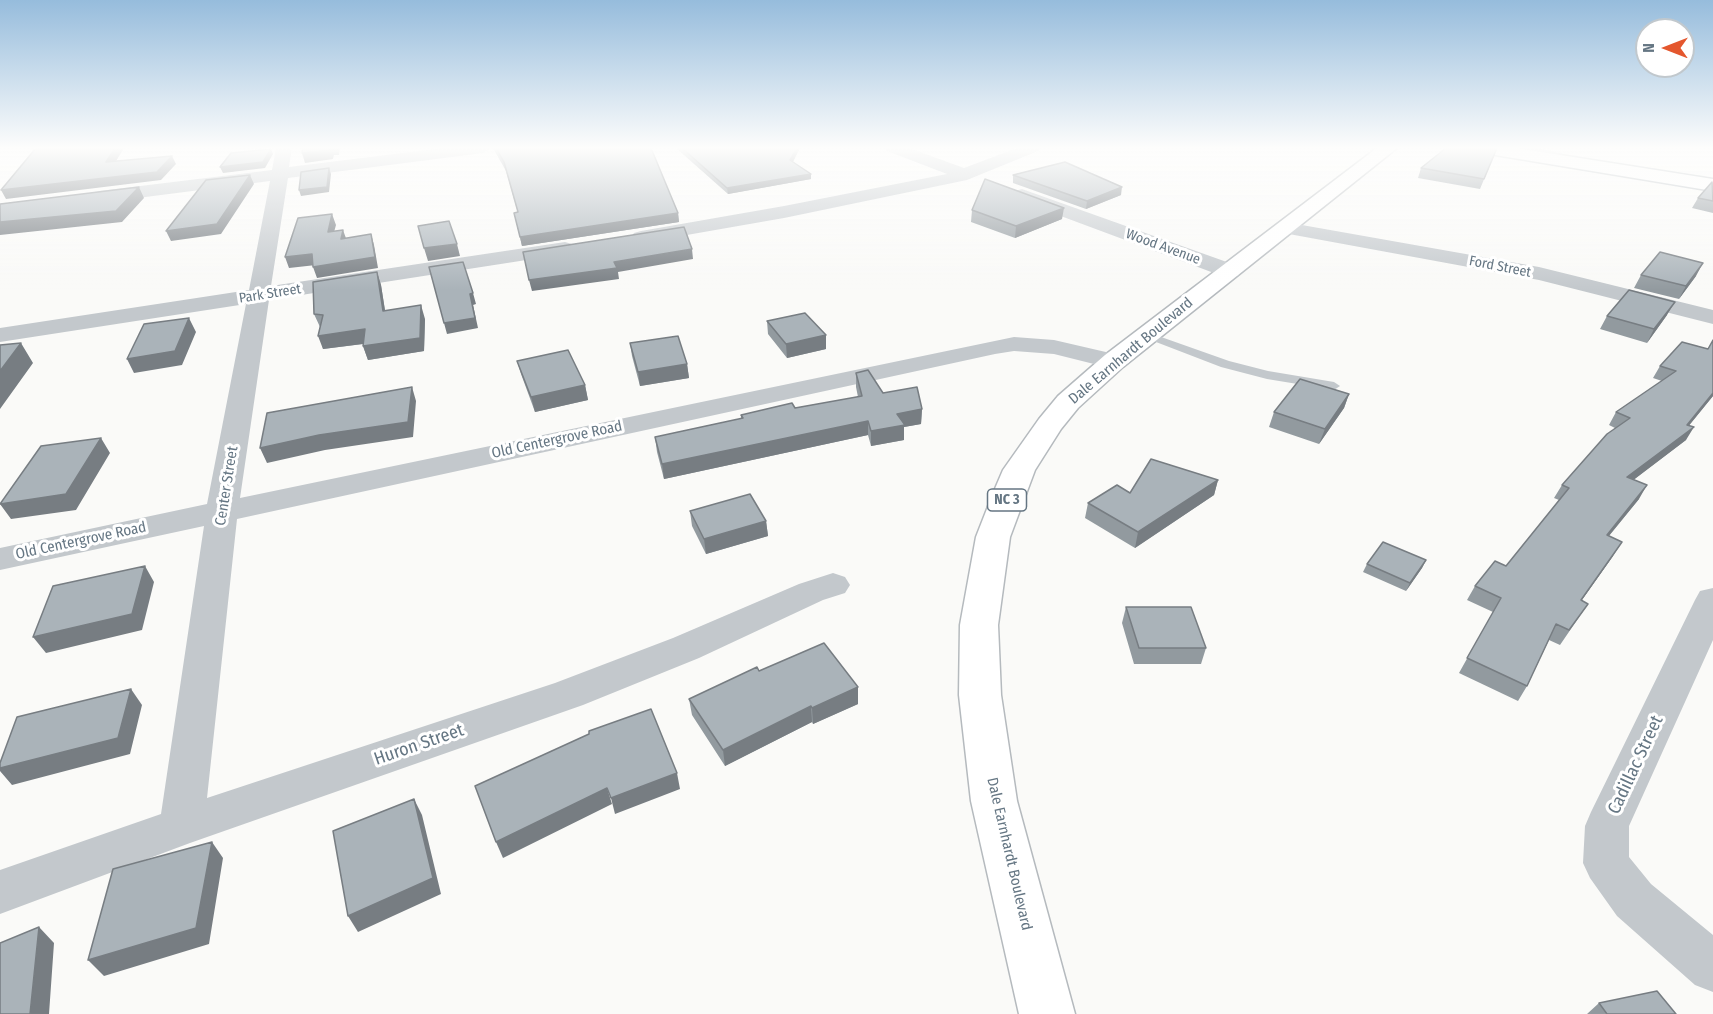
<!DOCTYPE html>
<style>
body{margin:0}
#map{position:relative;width:1713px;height:1014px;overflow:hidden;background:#fafaf8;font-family:"Fira Sans Condensed",sans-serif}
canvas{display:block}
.north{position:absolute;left:1635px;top:18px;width:60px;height:60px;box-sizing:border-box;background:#fff;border:2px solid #c1c8cd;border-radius:50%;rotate:270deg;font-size:16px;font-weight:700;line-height:24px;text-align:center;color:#657683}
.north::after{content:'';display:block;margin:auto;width:21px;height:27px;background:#e4572e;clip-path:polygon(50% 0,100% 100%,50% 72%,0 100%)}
</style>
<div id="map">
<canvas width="1713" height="1014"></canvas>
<div class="north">N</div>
</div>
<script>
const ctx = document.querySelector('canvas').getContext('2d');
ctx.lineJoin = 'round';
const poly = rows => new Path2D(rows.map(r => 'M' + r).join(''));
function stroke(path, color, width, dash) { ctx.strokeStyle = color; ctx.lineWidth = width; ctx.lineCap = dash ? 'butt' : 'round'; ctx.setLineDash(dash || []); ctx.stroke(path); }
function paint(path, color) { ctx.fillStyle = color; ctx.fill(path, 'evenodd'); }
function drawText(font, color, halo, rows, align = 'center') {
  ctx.font = font + ' "Fira Sans Condensed",sans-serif'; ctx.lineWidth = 6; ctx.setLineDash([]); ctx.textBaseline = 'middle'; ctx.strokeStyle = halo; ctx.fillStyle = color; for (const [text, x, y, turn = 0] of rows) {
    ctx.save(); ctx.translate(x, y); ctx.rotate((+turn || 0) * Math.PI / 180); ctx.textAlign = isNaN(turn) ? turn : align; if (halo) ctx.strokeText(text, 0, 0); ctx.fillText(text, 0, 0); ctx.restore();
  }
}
const lane = poly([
 [1522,148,1539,148,1563,154,1559,156,1522,148],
 [1147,332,1229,361,1268,371,1334,382,1340,386,1334,390,1267,379,1221,367,1143,337,1141,335,1147,332]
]);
const street = poly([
 [276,148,292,148,289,167,443,148,491,148,483,153,288,178,271,286,565,242,572,244,575,248,572,252,565,254,269,300,240,498,1014,337,1054,340,1123,356,1127,361,1123,366,1114,369,1054,354,1014,351,995,354,237,519,207,798,555,683,673,638,799,584,833,573,845,577,850,585,845,593,823,600,699,658,583,705,190,843,0,914,0,870,161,814,204,526,0,570,0,548,207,504,246,304,0,342,0,328,249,290,270,181,99,203,92,201,90,197,92,193,99,191,272,170,276,148],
 [885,148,909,148,964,168,1017,148,1040,148,1038,151,967,180,784,218,641,243,634,241,631,237,634,233,641,231,784,206,947,174,887,151,885,148],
 [1022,189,1238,266,1241,271,1238,276,1230,277,1222,276,1015,199,1013,195,1015,191,1022,189],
 [1285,222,1539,267,1713,310,1713,324,1539,280,1278,232,1275,228,1278,224,1285,222],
 [1713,588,1713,640,1629,826,1629,857,1651,884,1713,935,1713,992,1695,985,1617,916,1590,878,1583,863,1585,826,1591,812,1695,600,1700,591,1713,588]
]);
const secondary = poly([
 [1474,148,1516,148,1713,179,1713,191,1483,153,1477,152,1474,148]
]);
const primary = poly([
 [1377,148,1397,148,1123,367,1078,408,1061,429,1035,470,1010,537,998,625,1001,695,1017,801,1075,1014,1019,1014,971,801,959,695,960,625,976,537,994,491,1003,470,1039,419,1058,396,1105,355,1377,148]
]);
const wall = poly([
 [493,148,651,148,678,213,679,222,522,246,514,213,518,213,506,171],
 [676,148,800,148,793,162,811,174,811,179,728,194],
 [1497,148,1480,189,1418,178,1421,168],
 [1013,175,1121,195,1086,209,1013,183],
 [1713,182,1713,213,1692,208,1698,198],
 [972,210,1062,219,1015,238,971,222],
 [377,272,381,285,385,310,425,319,424,351,368,360,363,346,363,344,323,349,320,327,314,314],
 [1641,275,1696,276,1679,299,1634,288],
 [1667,315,1647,343,1600,329,1607,316],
 [767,321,826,335,826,349,787,358,768,334],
 [1713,340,1713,396,1689,425,1686,440,1633,480,1639,499,1609,536,1613,556,1581,601,1588,604,1560,645,1549,640,1527,686,1518,701,1459,673,1493,612,1467,600,1475,586,1506,566,1559,500,1554,498,1562,485,1615,428,1609,425,1616,412,1662,381,1653,378,1660,366,1708,349],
 [630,343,687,364,689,378,640,386,632,356],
 [517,361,585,385,588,400,535,412,521,374],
 [856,373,883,393,922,409,921,424,904,427,904,440,871,446,868,435,664,479,657,452,655,437,741,419,741,415,795,408,858,397,856,387],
 [1349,394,1344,408,1319,444,1269,427,1274,412],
 [1218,480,1214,495,1135,548,1085,518,1088,503,1130,493],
 [690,511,766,521,768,536,706,554,692,526],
 [1426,560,1422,568,1406,591,1363,572,1367,564],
 [1126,607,1206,648,1201,664,1134,664,1122,623],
 [759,671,858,704,813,724,812,722,725,766,692,715,689,699],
 [1599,1003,1676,1014,1587,1014]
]);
const shadedWall = poly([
 [115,148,124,148,110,171,106,162],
 [330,148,340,148,339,155,334,155,333,159,305,163,302,153],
 [797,148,800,148,791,165,790,160],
 [271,149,273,154,265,168,223,173,220,167],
 [172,156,176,164,161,180,6,199,1,190],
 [329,168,331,174,329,192,301,196,299,190],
 [811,174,811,179,728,194,727,188],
 [250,175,254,184,221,234,171,241,166,231],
 [139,187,144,198,122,222,0,235,0,222],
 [1122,187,1121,195,1086,209,1087,201],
 [1064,208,1062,219,1015,238,1016,226],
 [678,213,679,222,522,246,520,237],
 [332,214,336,225,331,243,328,232],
 [343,230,347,241,341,239],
 [371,234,374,245,378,268,317,278,313,267],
 [457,244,460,256,428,261,424,248],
 [692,249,693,259,618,272,619,279,532,291,529,280,614,262],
 [312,254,316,265,289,268,285,257],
 [1703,263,1696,276,1679,299,1686,286],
 [377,272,381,285,387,324,383,311],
 [473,293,476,304,473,305,478,328,447,334,444,323,470,294],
 [1675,302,1667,315,1647,343,1654,329],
 [421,305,425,319,424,351,368,360,363,346],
 [189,318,196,332,182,365,134,373,127,359],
 [365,329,370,343,323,349,318,336],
 [826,335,826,349,787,358,786,344],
 [21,343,33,363,0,409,0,371],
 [687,364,689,378,640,386,638,372],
 [585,385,588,400,535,412,531,397],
 [412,387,416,401,413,437,325,450,267,463,260,448],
 [1713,393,1713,396,1679,438,1687,425],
 [1349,394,1344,408,1319,444,1325,429],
 [922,409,921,424,904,427,904,440,871,446,871,431,897,414],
 [868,421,868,435,664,479,662,464],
 [1694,427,1686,440,1619,491,1627,477],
 [101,438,110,453,76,510,11,519,0,504],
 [1218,480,1214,495,1135,548,1138,532],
 [1647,485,1639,499,1598,549,1607,535],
 [766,521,768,536,706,554,704,539],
 [1622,542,1613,556,1572,614,1581,600],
 [1426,560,1422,568,1406,591,1410,583],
 [145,566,154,582,142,630,46,653,33,637],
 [858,687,858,704,813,724,812,708],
 [131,689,142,705,130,754,12,785,0,771,0,768],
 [811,706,812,722,725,766,723,750],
 [677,773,680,789,615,814,611,798],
 [607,788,612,804,503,858,496,842],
 [414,799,422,815,441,894,358,932,348,916],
 [212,842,223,858,209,944,104,976,88,960],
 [39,927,54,943,49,1014,30,1014]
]);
const building = poly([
 [36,148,115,148,106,162,172,156,157,172,1,190,36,148],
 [303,148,330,148,330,150,302,153,303,148],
 [496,148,651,148,678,213,520,237,514,213,518,212,504,162,496,148],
 [682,148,797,148,790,160,811,174,727,188,682,148],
 [1446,148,1497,148,1484,179,1421,168,1446,148],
 [271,149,263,162,220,167,231,153,271,149],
 [1065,162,1122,187,1087,201,1013,175,1065,162],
 [329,168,327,187,299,190,301,172,329,168],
 [250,175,217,224,166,231,206,180,250,175],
 [985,179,1064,208,1016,226,972,210,985,179],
 [1712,182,1713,201,1698,198,1712,182],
 [139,187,116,211,0,222,0,204,139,187],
 [332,214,328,232,343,230,341,239,371,234,375,257,313,267,312,254,285,257,298,218,332,214],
 [449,221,457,244,424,248,418,226,449,221],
 [684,227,692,249,614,262,617,268,529,280,523,252,684,227],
 [1660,252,1703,263,1686,286,1641,275,1660,252],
 [463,262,473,293,470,294,475,318,444,323,429,267,463,262],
 [377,272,383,311,421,305,420,338,363,346,365,329,318,336,323,315,314,314,313,282,377,272],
 [1629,290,1675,302,1654,329,1607,316,1629,290],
 [805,313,826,335,786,344,767,321,805,313],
 [189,318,175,351,127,359,144,324,189,318],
 [678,336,687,364,638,372,630,343,678,336],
 [1713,340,1713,393,1687,425,1694,427,1627,477,1647,485,1607,535,1622,542,1581,600,1588,604,1569,630,1556,624,1527,686,1467,658,1501,598,1475,586,1495,561,1506,566,1569,488,1562,485,1607,434,1630,418,1616,412,1676,371,1660,366,1682,342,1708,349,1713,340],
 [21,343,0,371,0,345,21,343],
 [568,350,585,385,531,397,517,361,568,350],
 [868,370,883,393,917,387,922,409,897,414,905,425,871,431,868,421,662,464,655,437,743,418,741,415,792,403,795,408,862,396,856,373,868,370],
 [1300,379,1349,394,1325,429,1274,412,1300,379],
 [412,387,408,422,319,435,260,448,267,413,412,387],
 [101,438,66,494,0,504,41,446,101,438],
 [1151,459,1218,480,1138,532,1088,503,1117,485,1130,493,1151,459],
 [750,494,766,521,704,539,690,511,750,494],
 [1383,542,1426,560,1410,583,1367,564,1383,542],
 [145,566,132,614,33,637,53,586,145,566],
 [1126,607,1191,607,1206,648,1139,648,1126,607],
 [824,643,858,687,812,708,811,706,723,750,689,699,757,667,759,671,824,643],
 [131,689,118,738,0,768,0,763,17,717,131,689],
 [651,709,677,773,611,798,607,788,496,842,475,786,589,734,589,731,651,709],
 [414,799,433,878,348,916,333,831,414,799],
 [212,842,196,928,88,960,113,869,212,842],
 [39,927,30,1014,0,1014,0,943,39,927],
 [1657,991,1676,1014,1607,1014,1599,1003,1657,991]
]);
const farStreetnames = [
 ["Wood Avenue",1163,247,20],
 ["Ford Street",1500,267,11],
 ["Park Street",270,294,-9]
];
const shields = [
 [1007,500,39]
];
const shieldNames = [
 ["NC 3",1007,500]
];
const streetNames = [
 ["Dale Earnhardt Boulevard",1131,351,-40],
 ["Old Centergrove Road",557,440,-12],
 ["Center Street",227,486,-81],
 ["Old Centergrove Road",81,541,-12],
 ["Dale Earnhardt Boulevard",1009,854,77]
];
const nearStreetnames = [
 ["Huron Street",419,745,-19],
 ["Cadillac Street",1636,765,-65]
];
stroke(secondary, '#b3babf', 3);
stroke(primary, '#b5babe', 3);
paint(lane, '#c3c8cc');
paint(street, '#c3c8cc');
paint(secondary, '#fff');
paint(primary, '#fff');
paint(wall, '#929a9f');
paint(shadedWall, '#777d82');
paint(building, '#aab3b9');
stroke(building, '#777d82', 1.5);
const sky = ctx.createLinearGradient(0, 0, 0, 290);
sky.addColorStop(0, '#96bcdc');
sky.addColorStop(0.51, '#fdfdfc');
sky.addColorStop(1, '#fdfdfc00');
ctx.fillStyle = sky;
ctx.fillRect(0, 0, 1713, 290);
drawText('14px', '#657683', '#fff', farStreetnames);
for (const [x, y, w] of shields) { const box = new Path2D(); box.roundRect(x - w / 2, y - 11, w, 22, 4.5); ctx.fillStyle = '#fff'; ctx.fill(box); stroke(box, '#657683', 1.5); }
drawText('bold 14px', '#657683', null, shieldNames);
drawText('15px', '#657683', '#fff', streetNames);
drawText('18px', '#657683', '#fff', nearStreetnames);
</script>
